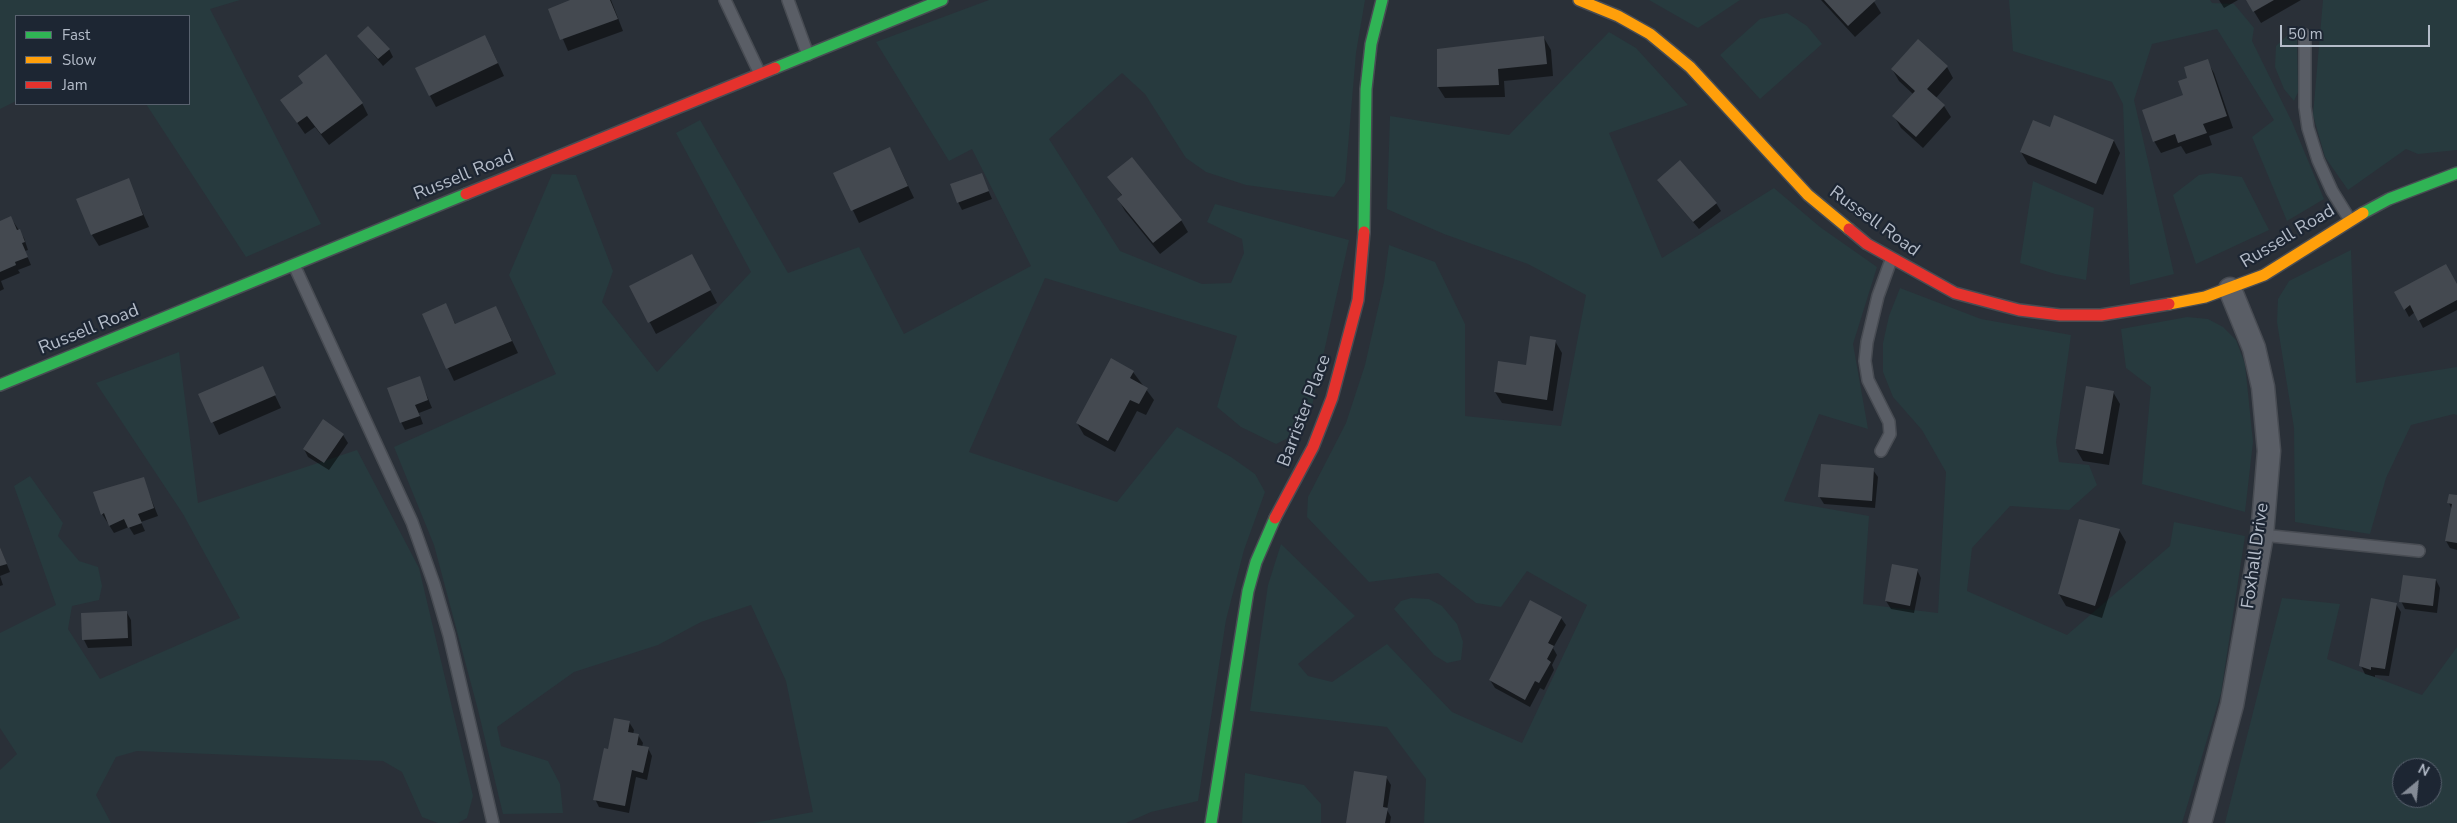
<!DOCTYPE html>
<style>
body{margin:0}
#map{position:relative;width:2457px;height:823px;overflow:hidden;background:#2a3038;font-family:"Nunito Sans",sans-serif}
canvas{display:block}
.legend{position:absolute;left:15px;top:15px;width:175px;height:90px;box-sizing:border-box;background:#1d2633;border:1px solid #59626f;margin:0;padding:6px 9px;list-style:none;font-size:15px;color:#b4bcc9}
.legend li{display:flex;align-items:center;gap:10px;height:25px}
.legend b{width:25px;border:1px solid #59626f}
.north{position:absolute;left:2392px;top:758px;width:50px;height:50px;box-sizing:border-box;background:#1d2633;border:1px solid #59626f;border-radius:50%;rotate:28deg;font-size:14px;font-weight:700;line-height:20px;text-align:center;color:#b4bcc9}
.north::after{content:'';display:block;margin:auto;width:18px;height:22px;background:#848b96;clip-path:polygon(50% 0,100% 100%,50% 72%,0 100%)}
.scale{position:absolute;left:2280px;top:25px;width:150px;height:22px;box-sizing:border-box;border:2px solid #b4bcc9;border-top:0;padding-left:6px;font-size:15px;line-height:18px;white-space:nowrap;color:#b4bcc9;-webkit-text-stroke:4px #1d2633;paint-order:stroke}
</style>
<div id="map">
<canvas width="2457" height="823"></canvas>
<ul class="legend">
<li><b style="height:6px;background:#30b455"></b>Fast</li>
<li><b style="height:6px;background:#ff9f0a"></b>Slow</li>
<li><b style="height:6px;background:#e5322d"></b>Jam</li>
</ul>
<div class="north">N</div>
<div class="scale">50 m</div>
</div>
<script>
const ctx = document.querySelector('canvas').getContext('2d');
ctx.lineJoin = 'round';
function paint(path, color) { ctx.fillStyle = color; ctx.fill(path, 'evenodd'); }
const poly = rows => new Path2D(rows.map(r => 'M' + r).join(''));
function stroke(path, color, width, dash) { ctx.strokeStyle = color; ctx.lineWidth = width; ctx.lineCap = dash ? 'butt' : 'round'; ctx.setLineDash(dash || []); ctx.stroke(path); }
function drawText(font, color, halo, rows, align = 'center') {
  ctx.font = font + ' "Nunito Sans",sans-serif'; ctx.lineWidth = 4.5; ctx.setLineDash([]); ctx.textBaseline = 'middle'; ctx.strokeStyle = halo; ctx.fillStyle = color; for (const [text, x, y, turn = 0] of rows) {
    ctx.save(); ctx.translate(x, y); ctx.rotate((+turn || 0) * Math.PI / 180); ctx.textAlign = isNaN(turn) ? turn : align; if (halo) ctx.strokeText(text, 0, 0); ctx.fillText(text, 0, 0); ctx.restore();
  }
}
const green = poly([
 [0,0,240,0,210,9,321,224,246,257,146,104,189,104,189,16,16,16,16,101,0,109],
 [989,0,1365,0,1356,53,1345,182,1334,197,1246,185,1206,172,1186,158,1145,94,1122,73,1049,139,1120,251,1202,284,1231,283,1244,253,1242,239,1207,222,1215,204,1349,240,1311,410,1290,437,1276,444,1241,427,1217,407,1237,336,1045,278,969,452,1117,502,1177,427,1231,457,1255,474,1265,492,1244,550,1226,620,1198,801,1151,812,1126,823,753,823,813,812,786,681,751,605,701,622,658,645,574,672,497,727,501,746,548,761,560,784,563,813,503,814,478,710,434,545,394,447,556,374,509,275,552,174,576,175,613,271,602,302,657,372,751,272,676,133,700,120,788,273,859,247,904,334,1031,266,972,149,949,161,876,42],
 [1649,0,1740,0,1698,28],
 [2009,0,2210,0,2212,3,2234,4,2254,28,2252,41,2292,122,2324,199,2287,221,2252,137,2274,120,2217,29,2152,44,2134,100,2174,274,2130,285,2123,104,2112,82,2013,51],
 [2323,0,2457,0,2457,150,2418,154,2406,149,2348,190,2325,157,2313,115],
 [1787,13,1807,26,1822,44,1760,99,1720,55,1760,19],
 [1609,32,1636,48,1688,105,1609,133,1662,258,1774,188,1820,227,1877,267,1853,344,1868,429,1819,414,1784,501,1869,516,1863,604,1938,613,1946,472,1922,430,1893,397,1883,372,1883,343,1889,316,1900,288,1981,319,2071,335,2056,442,2059,462,2089,465,2097,485,2069,510,2010,506,1972,548,1967,591,2067,635,2170,546,2174,522,2245,536,2221,693,2182,823,1424,823,1426,779,1387,727,1250,711,1268,585,1281,544,1355,616,1298,664,1308,676,1332,682,1387,644,1452,712,1522,743,1587,605,1527,571,1501,607,1476,603,1438,573,1369,582,1307,517,1308,497,1346,423,1365,365,1384,282,1389,245,1435,262,1465,324,1465,416,1561,426,1586,295,1528,264,1444,234,1387,209,1390,116,1509,135],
 [2291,32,2297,39,2298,92,2294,101,2284,89,2275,67,2276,46],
 [2212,173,2242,177,2269,230,2196,264,2173,195,2199,175],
 [2033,181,2094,208,2086,280,2055,274,2020,263],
 [2351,250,2356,383,2457,367,2457,415,2454,414,2411,425,2386,478,2370,534,2295,522,2294,428,2277,322,2278,299,2289,281],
 [2187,317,2208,319,2223,327,2236,340,2245,364,2253,442,2245,512,2142,484,2151,387,2126,368,2121,329],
 [179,352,198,503,357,450,419,568,473,796,467,818,458,823,438,823,422,817,402,772,383,761,137,751,116,757,96,795,111,823,0,823,0,770,17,754,0,728,0,633,56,605,14,486,30,476,63,523,58,536,79,561,98,567,102,586,99,600,72,606,68,629,100,679,240,618,183,514,96,383],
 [1411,598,1429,599,1442,606,1457,624,1463,642,1461,660,1447,663,1434,655,1394,609,1401,601],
 [2282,598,2340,604,2327,659,2422,695,2457,647,2457,823,2225,823],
 [2402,768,2432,768,2432,798,2402,798],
 [1245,773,1304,785,1321,804,1321,823,1242,823]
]);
const shadow = poly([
 [574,0,611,0,623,31,568,51,550,9],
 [1821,0,1873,0,1881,13,1855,37],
 [2219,0,2238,0,2224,8],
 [2247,0,2301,0,2261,23],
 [359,37,389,49,393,57,383,66],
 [1544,38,1551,50,1553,76,1504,81,1505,97,1445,98,1438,87],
 [491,48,504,76,436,107,430,96],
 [2207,61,2214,73,2233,128,2209,136,2212,145,2186,154,2181,146,2161,153,2154,141,2185,96,2189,78],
 [1947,67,1953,78,1936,98,1944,106,1951,117,1923,148,1901,128,1894,116,1913,94,1899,81,1892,69],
 [282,101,362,103,368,115,329,145,315,127,305,134],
 [2055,117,2114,141,2120,153,2103,195,2028,164,2021,152,2050,129],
 [890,148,914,198,859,223,835,173],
 [981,174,992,199,962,210,958,202],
 [1109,177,1181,220,1188,232,1160,254,1125,211,1118,199,1122,196],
 [128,180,149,227,99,246,92,235],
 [1658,181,1716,203,1721,211,1699,229],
 [11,218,24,238,28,250,25,251,31,265,18,270,20,273,1,281,4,289,0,291,0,222],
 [698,267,717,303,656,334,631,287],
 [2457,286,2457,310,2423,328,2415,312,2409,317,2396,292],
 [445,305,456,325,496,307,518,353,454,381,423,314],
 [1555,341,1562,353,1553,411,1502,403,1495,392],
 [262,368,281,408,219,435,200,395],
 [1133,372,1154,400,1146,415,1137,411,1115,452,1084,435,1077,423],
 [419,377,432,408,419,413,423,424,405,430,401,422],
 [2113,392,2120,404,2109,465,2083,461,2076,449],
 [343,435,348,443,329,470,308,457,304,449],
 [1873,470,1878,477,1875,508,1824,504,1819,496],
 [143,479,158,516,141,522,145,531,134,535,129,527,114,533,102,514],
 [2457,496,2457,550,2450,548,2446,541,2452,510,2449,503],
 [2119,530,2126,542,2102,618,2066,606,2059,594],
 [0,547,10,572,0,576],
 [1917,570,1921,578,1914,613,1891,609,1886,601],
 [0,576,3,585,0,586],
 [2436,580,2440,588,2437,613,2405,609,2401,601],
 [2396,604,2401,612,2389,676,2375,675,2375,677,2365,674,2361,666],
 [127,613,131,620,132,646,88,648,84,640,83,615],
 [1561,618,1566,625,1553,648,1557,655,1552,665,1554,670,1544,690,1540,688,1530,707,1495,688,1490,680],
 [629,722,634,730,633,734,638,735,643,743,642,747,648,748,652,756,647,780,636,777,629,813,599,807,595,799],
 [1386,777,1391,785,1387,810,1391,817,1390,823,1348,823]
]);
const building = poly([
 [570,0,610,0,618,19,560,40,548,9],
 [1824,0,1876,0,1848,26],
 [2246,0,2274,0,2253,12],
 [368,26,390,49,378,59,357,36],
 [485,35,498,63,429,96,415,68],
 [1544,36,1547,64,1498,69,1499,85,1437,87,1437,49],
 [1918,39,1948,66,1927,89,1945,105,1916,137,1892,116,1915,91,1891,69],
 [326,54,363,103,321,134,307,116,297,123,280,100,303,83,298,76],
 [2208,59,2227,116,2203,124,2207,133,2178,143,2175,134,2153,142,2142,110,2183,95,2178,81,2187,78,2184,67],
 [2054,115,2114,140,2096,184,2020,152,2033,120,2050,127],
 [890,147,908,186,851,211,833,173],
 [1132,157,1182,220,1153,243,1117,199,1122,195,1107,177],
 [1680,160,1717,203,1693,222,1657,180],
 [982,173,989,191,957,203,950,184],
 [129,178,143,215,91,235,76,199],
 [11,216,17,230,20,229,25,242,22,243,28,257,15,262,16,265,0,272,0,221],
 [692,254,711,290,648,323,629,286],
 [2446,264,2457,284,2457,300,2418,321,2410,305,2404,310,2394,292],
 [446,303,455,324,496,306,512,341,446,369,422,314],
 [1530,336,1556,340,1547,400,1494,392,1498,361,1526,365],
 [1111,358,1134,371,1130,378,1148,388,1139,404,1130,400,1108,441,1076,423],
 [263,366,276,395,211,423,198,394],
 [420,376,428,400,415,405,420,416,400,423,387,388],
 [2086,386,2114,391,2103,454,2075,449],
 [323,419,344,434,324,463,303,449],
 [1821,464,1874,468,1872,501,1818,497],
 [144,477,154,508,138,514,142,523,128,528,124,519,109,526,104,513,101,515,93,492],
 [2449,494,2457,495,2457,543,2445,541,2452,504,2447,503],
 [2079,519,2120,529,2095,606,2058,594],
 [0,547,7,564,0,566],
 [1892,564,1918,569,1910,606,1885,601],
 [2403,575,2436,579,2433,606,2399,602],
 [2371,598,2397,603,2385,669,2371,667,2371,670,2359,666],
 [1530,600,1562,617,1548,643,1554,646,1547,659,1551,662,1539,683,1535,681,1525,700,1489,680],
 [127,611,128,638,82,640,81,613],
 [614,718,630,721,628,732,639,734,637,745,649,747,643,773,632,770,625,806,593,800,604,748,608,749],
 [1354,771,1387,776,1383,807,1388,808,1385,823,1346,823]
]);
const lane = poly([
 [725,0,760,74],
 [788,0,808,55],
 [2305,35,2305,107,2308,128,2318,160,2332,191,2350,220],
 [294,265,412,522,434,584,449,635,493,823],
 [1881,451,1890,434,1889,422,1868,380,1865,361,1867,342,1878,296,1891,260],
 [2262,535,2419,551]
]);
const street = poly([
 [2200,823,2232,705,2262,535,2269,451,2263,387,2254,348,2230,289]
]);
const fast = poly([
 [775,68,942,0],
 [2363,213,2389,199,2457,173],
 [1364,232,1366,89,1371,44,1382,0],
 [0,385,466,194],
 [1211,823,1248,591,1256,562,1275,518]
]);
const slow = poly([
 [1579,0,1618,16,1650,34,1690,67,1808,195,1849,229],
 [2169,304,2205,297,2264,275,2363,213]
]);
const jam = poly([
 [466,194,775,68],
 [1849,229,1867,244,1955,293,2019,310,2060,315,2101,315,2169,304],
 [1275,518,1313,447,1332,398,1358,300,1364,232]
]);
const streetNames = [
 ["Russell Road",464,176,-22],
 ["Russell Road",1874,222,36],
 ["Russell Road",2288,237,-31],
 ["Russell Road",89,330,-22],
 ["Barrister Place",1305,411,-69],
 ["Foxhall Drive",2256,556,-82]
];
paint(green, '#273a3e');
paint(shadow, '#0007');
paint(building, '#444950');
stroke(lane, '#484c53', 14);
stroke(street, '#484c53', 25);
stroke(fast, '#484c53', 14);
stroke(slow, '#484c53', 14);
stroke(jam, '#484c53', 14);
stroke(lane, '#5a5e66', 11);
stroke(street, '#5a5e66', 22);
stroke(fast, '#30b455', 11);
stroke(slow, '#ff9f0a', 11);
stroke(jam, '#e5322d', 11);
drawText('18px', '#b4bcc9', '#1d2633', streetNames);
</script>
